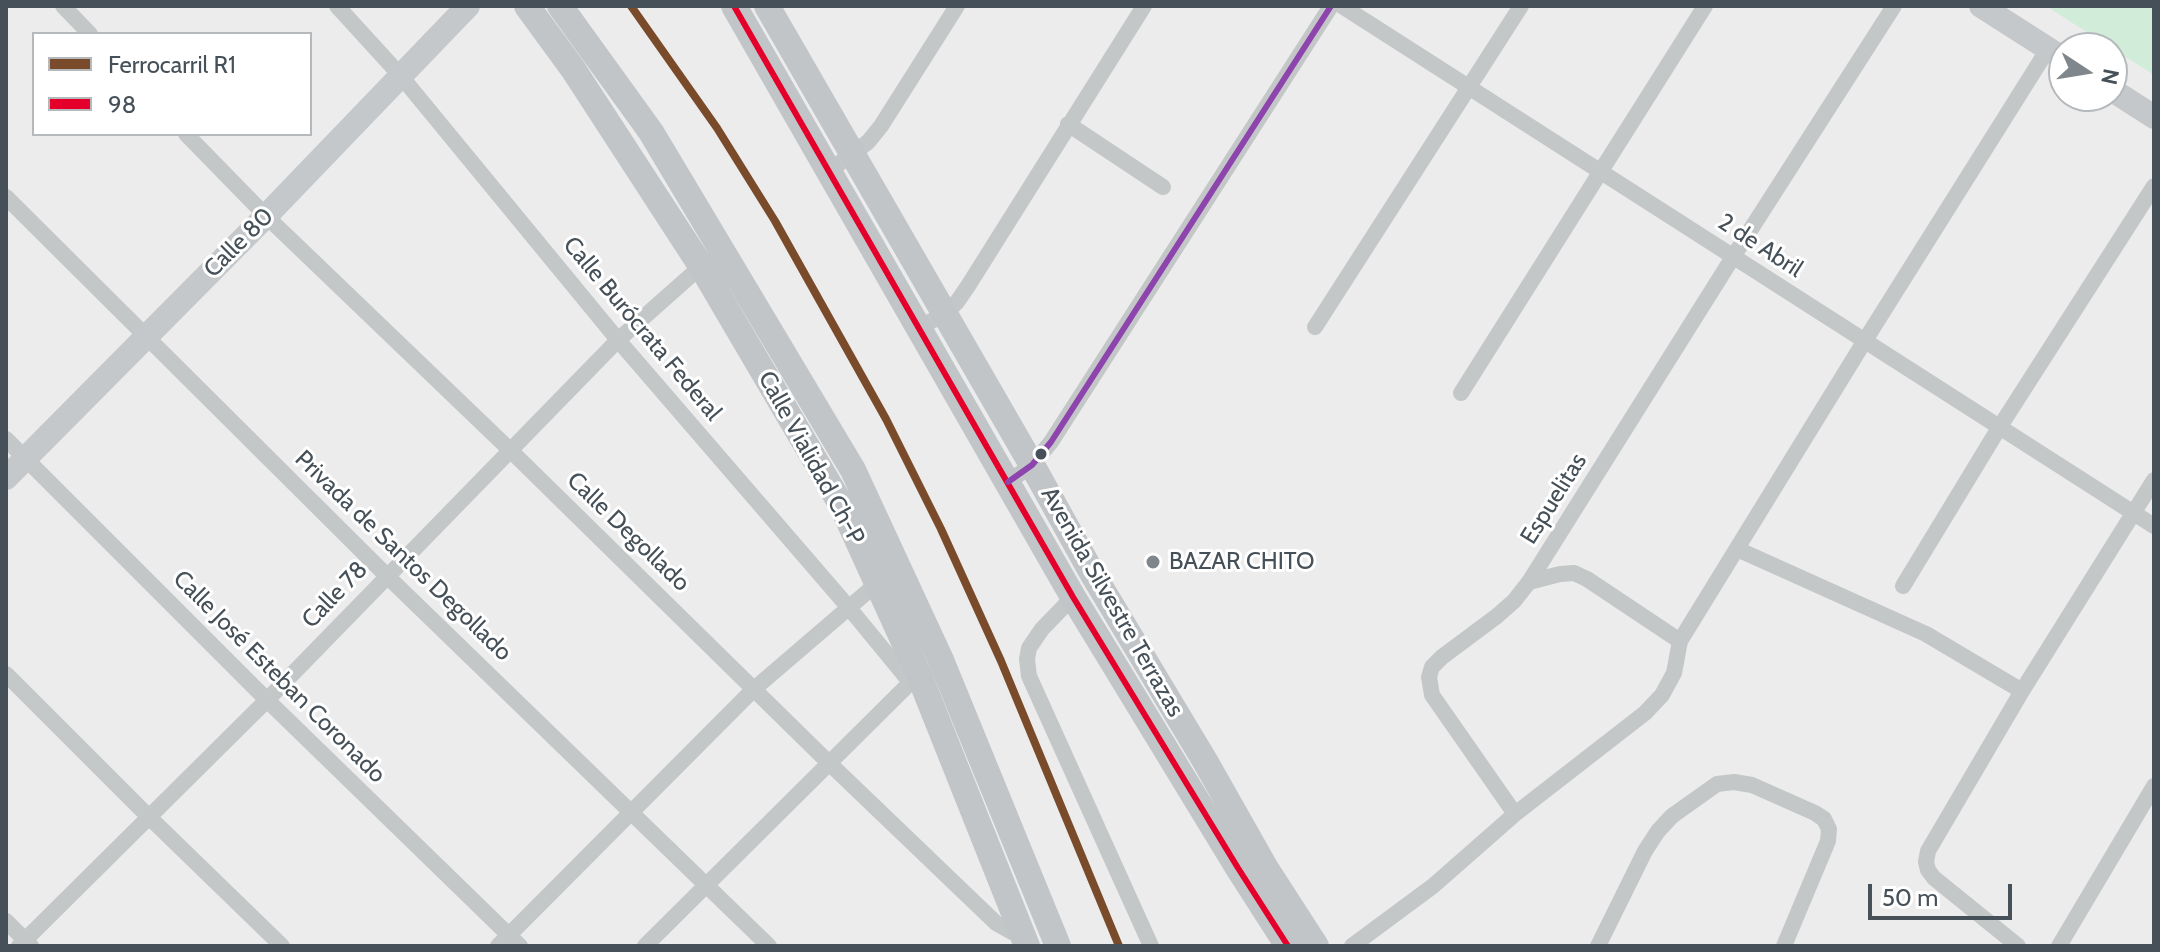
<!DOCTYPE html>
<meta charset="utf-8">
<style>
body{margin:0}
#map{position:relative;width:2160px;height:952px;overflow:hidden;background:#edecec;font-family:Cabin,sans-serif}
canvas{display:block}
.frame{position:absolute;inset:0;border:8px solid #455058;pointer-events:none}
.legend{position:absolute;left:32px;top:32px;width:280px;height:104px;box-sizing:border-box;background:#fff;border:2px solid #b5b9bc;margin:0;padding:10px 14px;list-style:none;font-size:24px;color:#455058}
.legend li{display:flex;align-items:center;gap:16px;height:40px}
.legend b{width:40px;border:2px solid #b5b9bc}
.north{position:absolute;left:2048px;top:32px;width:80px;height:80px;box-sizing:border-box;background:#fff;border:2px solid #b5b9bc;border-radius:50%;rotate:102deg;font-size:22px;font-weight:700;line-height:32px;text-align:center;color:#455058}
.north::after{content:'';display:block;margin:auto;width:28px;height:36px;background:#80878c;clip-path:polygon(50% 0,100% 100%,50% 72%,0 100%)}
.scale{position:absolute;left:1868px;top:884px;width:144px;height:36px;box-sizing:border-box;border:4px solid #455058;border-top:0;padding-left:10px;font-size:24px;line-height:28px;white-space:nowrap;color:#455058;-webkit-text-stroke:6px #fff;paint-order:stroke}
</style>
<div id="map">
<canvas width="2160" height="952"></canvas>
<div class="frame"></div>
<ul class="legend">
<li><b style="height:10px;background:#7a4b2a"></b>Ferrocarril R1</li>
<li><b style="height:10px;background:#e4002b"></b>98</li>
</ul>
<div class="north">N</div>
<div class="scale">50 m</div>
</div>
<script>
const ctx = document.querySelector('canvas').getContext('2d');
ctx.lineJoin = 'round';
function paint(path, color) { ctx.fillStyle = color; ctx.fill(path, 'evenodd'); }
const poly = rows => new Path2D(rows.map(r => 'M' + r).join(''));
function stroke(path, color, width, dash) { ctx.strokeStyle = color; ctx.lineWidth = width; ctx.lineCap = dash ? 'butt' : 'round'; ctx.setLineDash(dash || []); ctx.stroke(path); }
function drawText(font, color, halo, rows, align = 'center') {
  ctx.font = font + ' Cabin,sans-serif'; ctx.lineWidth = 6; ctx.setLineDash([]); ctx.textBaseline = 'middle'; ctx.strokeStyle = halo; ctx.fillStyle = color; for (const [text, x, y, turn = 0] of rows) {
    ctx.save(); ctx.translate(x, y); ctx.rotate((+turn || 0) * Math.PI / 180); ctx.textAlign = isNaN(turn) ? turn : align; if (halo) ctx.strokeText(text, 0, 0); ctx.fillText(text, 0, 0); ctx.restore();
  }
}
const green = poly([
 [2050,6,2154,6,2154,75,2049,8]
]);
const street = poly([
 [63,6,90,34],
 [337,6,400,75,618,340,850,609,910,682],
 [1342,6,2154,526],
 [1068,124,1163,187],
 [186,134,266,216,510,450,828,762,996,923,1012,932,1021,933,1025,930],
 [829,171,868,142,881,126,957,6],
 [6,197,387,576,769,946],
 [1315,327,1521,6],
 [919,328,944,314,957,302,968,286,1144,6],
 [1461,393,1705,6],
 [6,439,267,700,520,946],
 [1008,482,1032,465,1051,442,1331,6],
 [1737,549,1926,634,2022,691],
 [1529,582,1560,574,1574,573,1587,579,1680,641],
 [1903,586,1999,428,2154,186],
 [1073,597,1042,629,1029,648,1027,659,1029,676,1151,946],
 [6,674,148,816,282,946],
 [1515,814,1432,695,1429,677,1432,667,1442,657,1497,616,1514,601,1529,582,1733,257,1894,6],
 [6,921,31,946],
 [19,946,267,700,618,340,706,262],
 [498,946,754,689,881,580],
 [645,946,917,676],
 [1352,946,1433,886,1515,814,1645,713,1662,695,1674,673,1680,641,1864,342,2048,49],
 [1598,946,1645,851,1658,831,1672,816,1717,784,1734,782,1752,785,1815,813,1824,819,1829,829,1828,841,1784,946],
 [2018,946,1934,878,1928,870,1926,862,1928,851,2022,691,2154,480],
 [2059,946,2154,786]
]);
const secondary = poly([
 [1981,6,2064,59],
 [2112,90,2154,117],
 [6,478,266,216,468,6]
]);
const primary = poly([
 [527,6,573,69,701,266,842,506,919,675,1027,946],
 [560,6,651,132,853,470,941,660,1058,946],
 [734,6,1073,597,1238,868,1288,946],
 [767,6,1032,465,1092,573,1205,761,1265,867,1316,946]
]);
const bus1 = poly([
 [734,6,1073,597,1238,868,1288,946]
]);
const bus2 = poly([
 [1008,482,1032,465,1051,442,1331,6]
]);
const rail1 = poly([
 [631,6,717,128,775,221,886,419,941,529,1001,661,1119,946]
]);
const markers = [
 [1041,454,7,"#455058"],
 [1153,562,8,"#80878c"]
];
const streetNames = [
 ["Calle 80",239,243,-45],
 ["2 de Abril",1760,246,33],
 ["Calle Burócrata Federal",642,329,50],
 ["Calle Vialidad Ch-P",811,458,61],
 ["Espuelitas",1554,499,-58],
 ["Calle Degollado",628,532,44],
 ["Privada de Santos Degollado",403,556,44],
 ["Calle 78",335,595,-46],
 ["Avenida Silvestre Terrazas",1112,602,60],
 ["Calle José Esteban Coronado",279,677,45]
];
const poiNames = [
 ["BAZAR CHITO",1169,562]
];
paint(green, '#d1ecd9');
stroke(street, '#c4c7c8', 16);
stroke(secondary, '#c5c8cb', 24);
stroke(primary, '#c2c5c8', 26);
stroke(bus1, '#e4002b', 6);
stroke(bus2, '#8e44ad', 6);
stroke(rail1, '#7a4b2a', 8);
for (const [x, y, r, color] of markers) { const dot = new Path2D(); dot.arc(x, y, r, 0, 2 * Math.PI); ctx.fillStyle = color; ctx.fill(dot); stroke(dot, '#fff', 3); }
drawText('24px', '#455058', '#fff', streetNames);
drawText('24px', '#455058', '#fff', poiNames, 'left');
</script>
